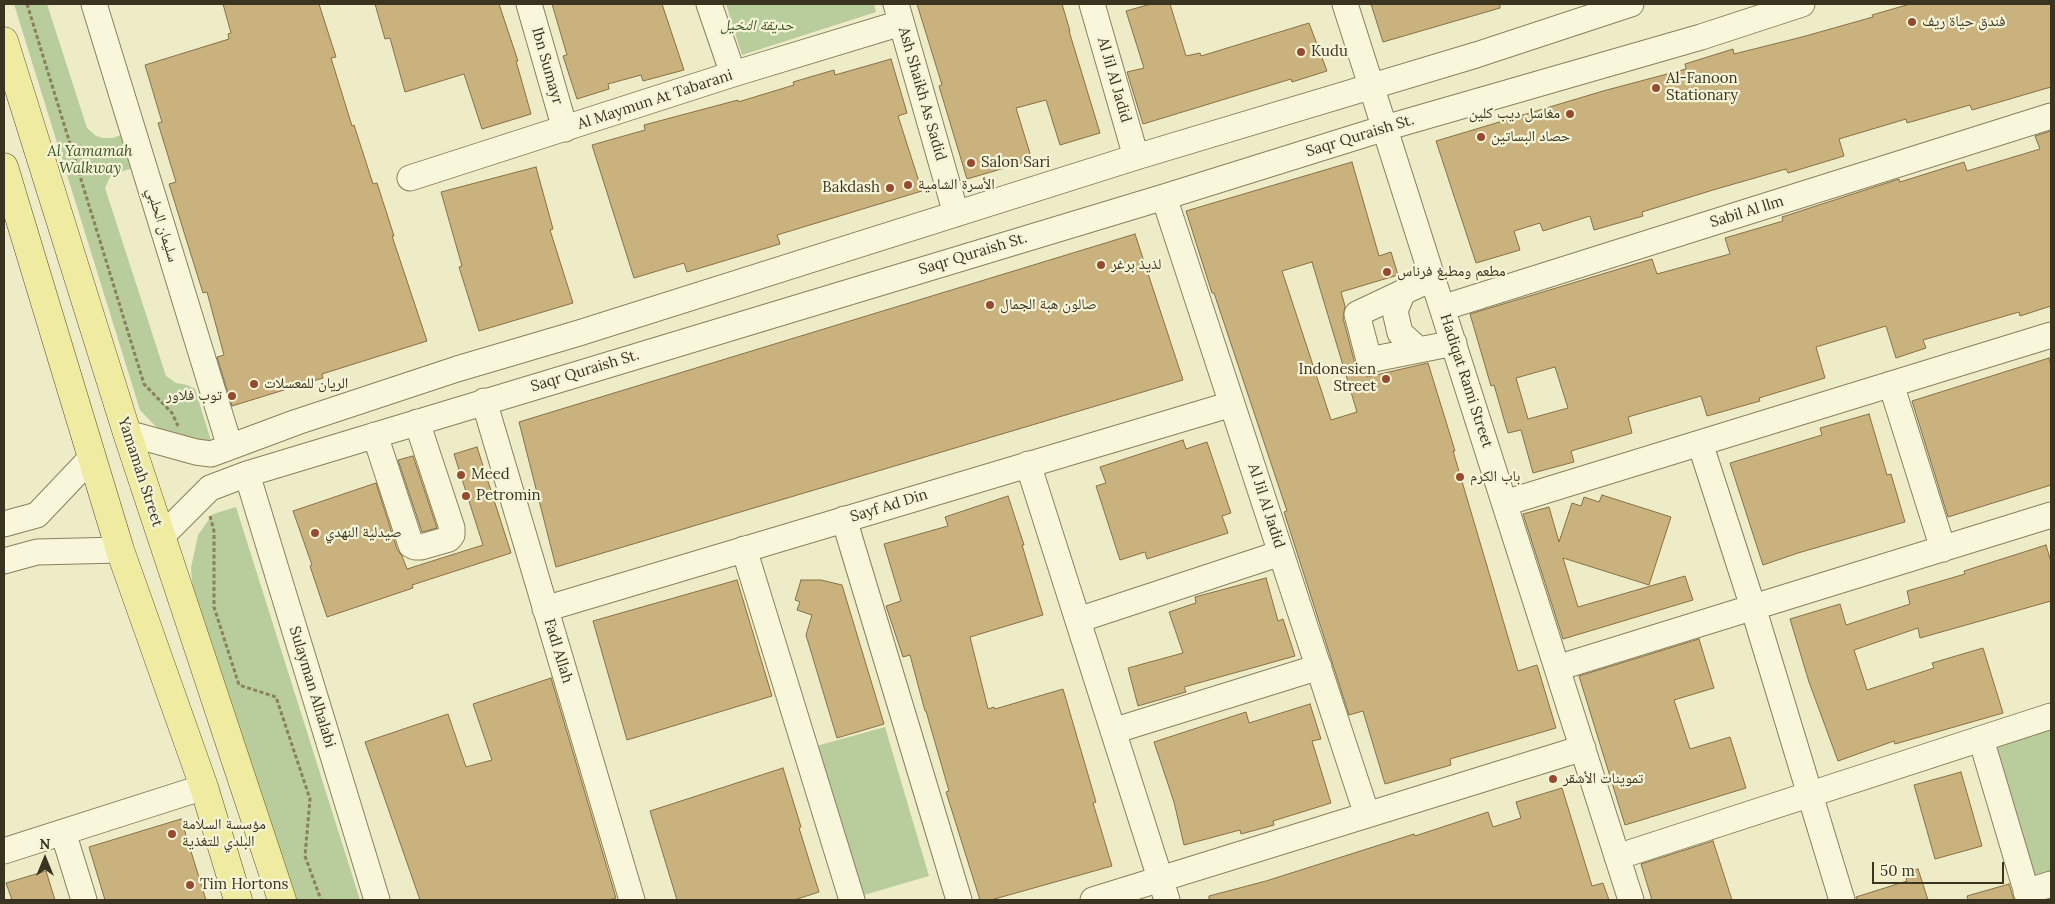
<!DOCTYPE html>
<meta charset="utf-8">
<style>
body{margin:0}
#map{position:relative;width:2055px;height:904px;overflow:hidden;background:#edecc7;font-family:Lora,serif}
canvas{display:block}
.frame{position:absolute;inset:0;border:5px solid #3a3320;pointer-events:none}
.north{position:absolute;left:20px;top:834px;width:50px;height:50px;-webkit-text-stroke:4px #f5f4d7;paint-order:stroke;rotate:0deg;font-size:14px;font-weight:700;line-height:20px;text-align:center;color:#3a3320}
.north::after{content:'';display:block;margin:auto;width:18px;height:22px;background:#3a3320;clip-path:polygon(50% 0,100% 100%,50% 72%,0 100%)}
.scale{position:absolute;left:1872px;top:862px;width:132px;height:22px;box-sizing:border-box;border:2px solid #3a3320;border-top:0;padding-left:6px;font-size:15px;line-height:18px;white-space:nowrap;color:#3a3320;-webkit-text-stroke:4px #f5f4d7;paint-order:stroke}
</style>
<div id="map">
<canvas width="2055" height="904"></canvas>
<div class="frame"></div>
<div class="north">N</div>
<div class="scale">50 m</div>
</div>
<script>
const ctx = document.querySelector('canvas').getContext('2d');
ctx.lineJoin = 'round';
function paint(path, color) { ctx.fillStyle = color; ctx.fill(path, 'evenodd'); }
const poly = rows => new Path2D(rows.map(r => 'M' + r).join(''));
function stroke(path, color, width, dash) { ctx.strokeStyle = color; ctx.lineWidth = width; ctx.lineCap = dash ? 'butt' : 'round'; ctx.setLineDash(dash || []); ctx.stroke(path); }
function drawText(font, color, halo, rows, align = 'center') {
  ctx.font = font + ' Lora,"Noto Naskh Arabic",serif'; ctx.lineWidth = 4.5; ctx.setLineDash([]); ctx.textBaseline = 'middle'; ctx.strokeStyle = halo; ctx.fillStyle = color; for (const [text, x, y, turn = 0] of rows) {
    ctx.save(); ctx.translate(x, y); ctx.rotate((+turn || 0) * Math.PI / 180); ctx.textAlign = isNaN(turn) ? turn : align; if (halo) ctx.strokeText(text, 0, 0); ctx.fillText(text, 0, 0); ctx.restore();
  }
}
const green = poly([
 [14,4,47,4,87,128,96,136,103,138,113,138,129,132,139,166,111,175,105,188,166,376,176,383,187,385,195,389,212,444,163,434,140,410],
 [726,4,874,4,876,12,742,55],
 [236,507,360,900,289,900,193,596,191,568,198,535,213,514],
 [2051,723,2051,871,2030,878,1987,742],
 [885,727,929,876,857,897,813,747]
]);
const building = poly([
 [223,4,319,4,336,57,331,58,352,126,354,125,373,184,377,183,394,236,392,236,427,341,322,374,323,378,232,406,217,357,224,355,207,292,203,293,169,184,176,182,158,123,162,122,145,65,229,39,228,34,231,33,223,4],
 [375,4,499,4,518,61,516,61,531,114,482,129,464,74,405,92,390,38,385,39,375,4],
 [552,4,662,4,684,70,643,81,641,75,608,84,609,89,577,99,563,56,567,55,552,4],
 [917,4,1062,4,1070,31,1069,31,1100,133,1060,145,1046,100,1016,108,1032,160,967,179,939,86,942,85,917,4],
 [1151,4,1170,4,1186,56,1200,53,1201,56,1309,23,1327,71,1292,82,1291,79,1143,124,1127,72,1144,68,1126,11,1151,4],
 [1371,4,1500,4,1500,8,1383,42,1371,4],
 [1910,4,2051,4,2051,87,1972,110,1970,105,1907,123,1906,119,1839,139,1844,156,1788,173,1786,169,1713,190,1642,212,1643,216,1594,230,1590,216,1543,231,1540,223,1514,231,1520,250,1476,263,1436,141,1603,91,1686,69,1685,64,1733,49,1734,54,1802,37,1873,17,1872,15,1910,4],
 [891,59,907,113,898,116,922,191,777,235,780,244,687,272,684,263,634,278,592,145,645,130,644,125,738,100,738,102,794,85,793,82,834,70,835,75,891,59],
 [2051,131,2051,306,2020,316,2019,312,1923,340,1926,348,1896,358,1886,326,1816,347,1825,378,1759,398,1760,401,1707,416,1701,396,1628,417,1632,433,1571,451,1574,462,1533,473,1521,430,1508,433,1494,385,1491,386,1470,314,1652,259,1657,274,1730,254,1725,238,1783,221,1782,217,1899,179,1900,182,1964,162,1967,171,2040,149,2035,136,2051,131],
 [1555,367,1568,408,1528,419,1516,378,1555,367],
 [1352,162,1379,256,1391,252,1398,275,1341,292,1345,306,1343,318,1355,364,1358,370,1366,374,1367,377,1428,363,1455,451,1453,451,1518,671,1537,665,1556,728,1450,759,1451,765,1385,784,1363,711,1349,715,1284,512,1287,511,1214,293,1212,293,1186,211,1352,162],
 [1312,262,1357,412,1331,420,1282,271,1312,262],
 [536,167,553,229,550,230,573,303,479,331,459,267,462,266,441,192,536,167],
 [1135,234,1183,380,556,567,519,422,1135,234],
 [2049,358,2051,366,2051,485,1948,517,1912,401,2049,358],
 [1869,414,1887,475,1891,474,1905,522,1798,553,1763,565,1730,463,1822,435,1820,428,1869,414],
 [1183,440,1186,449,1207,442,1231,513,1222,516,1228,533,1147,559,1145,552,1120,560,1096,486,1106,483,1100,467,1183,440],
 [477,447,511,553,412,585,413,588,327,617,310,566,312,565,293,511,376,483,397,549,402,556,407,569,483,545,454,454,477,447],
 [413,456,437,528,422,532,398,460,413,456],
 [1602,495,1671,517,1649,585,1563,558,1578,607,1685,576,1693,600,1563,639,1523,514,1549,507,1559,542,1572,503,1581,506,1584,497,1599,502,1602,495],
 [1008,496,1024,545,1022,545,1043,615,970,637,988,709,994,707,995,709,1063,689,1096,802,1093,803,1112,866,991,900,980,900,946,792,949,791,926,711,925,711,910,655,903,657,886,606,901,601,884,544,948,526,945,517,1008,496],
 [2046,545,2051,562,2051,601,1920,638,1918,628,1854,650,1867,690,1934,668,1932,663,1983,648,2003,713,1895,744,1894,741,1838,761,1809,682,1790,619,1840,604,1846,625,1910,604,1907,591,1965,574,1964,571,2046,545],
 [1266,578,1278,621,1283,619,1295,656,1184,687,1186,692,1138,706,1128,668,1183,653,1169,612,1196,603,1195,597,1266,578],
 [737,580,772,696,627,740,593,621,737,580],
 [801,580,821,580,842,585,884,724,837,738,806,635,812,615,797,610,800,602,795,600,801,580],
 [1699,639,1714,688,1674,700,1690,749,1730,737,1746,788,1625,825,1579,676,1699,639],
 [551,678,616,898,609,900,420,900,365,742,448,714,466,767,492,760,473,704,551,678],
 [1310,704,1321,739,1312,741,1331,803,1273,821,1274,825,1241,834,1240,830,1184,845,1174,802,1154,742,1246,712,1249,723,1310,704],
 [783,768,801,827,799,828,819,892,794,900,677,900,650,811,783,768],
 [1961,772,1982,846,1935,859,1914,785,1961,772],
 [1562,788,1592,886,1603,883,1609,900,1209,900,1209,896,1266,881,1414,834,1415,836,1488,812,1493,827,1521,818,1516,802,1562,788],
 [181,819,206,900,105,900,89,847,181,819],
 [1713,841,1732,900,1652,900,1641,864,1713,841],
 [1918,869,1928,900,1857,900,1856,897,1907,881,1904,873,1918,869],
 [46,871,55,900,12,900,6,883,46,871],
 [2009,884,2014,900,1968,900,1967,896,2009,884]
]);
const path = poly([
 [27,4,144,384,172,413,178,426],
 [210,516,214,531,214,607,239,685,276,697,310,799,305,856,321,900]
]);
const minor = poly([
 [94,4,230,447],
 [529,4,565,129],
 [709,4,733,74],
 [896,4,956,214],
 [1092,4,1136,157],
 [1345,4,1631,900],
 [410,178,733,74,901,23],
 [1164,197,1367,815],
 [1433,278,1357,314,1369,360,1454,343],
 [1403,292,1395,311,1400,333,1419,350],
 [1442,308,2051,116],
 [1891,384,1943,549],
 [484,401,632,900],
 [127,433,196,452,211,454,297,422,457,369,579,333,1136,157,1476,55,1631,4],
 [375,435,411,545,415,547,421,547,449,539,452,535,452,528,417,422],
 [1700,443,1753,607,1842,900],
 [1028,464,1167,900],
 [247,474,377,900],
 [1505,503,2051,335],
 [844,519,959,900],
 [4,524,37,515,91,458],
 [161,537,210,488,247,474,1164,197,1385,128,1701,37,1802,4],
 [744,549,852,900],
 [4,561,37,552,120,550],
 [545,609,1232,404],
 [1078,620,1281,553],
 [1557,668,2051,515],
 [1113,731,1319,667],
 [1981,739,2029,900],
 [63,832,84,900],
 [4,851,204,787],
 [1617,857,2051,716],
 [2026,892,2051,884],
 [1093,900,1583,748]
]);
const major = poly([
 [4,41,127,433,282,900],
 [4,167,120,550,204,787,238,900]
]);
const markers = [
 [1912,22,5,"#964a2f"],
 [1301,52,5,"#964a2f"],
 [1656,88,5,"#964a2f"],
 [1570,114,5,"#964a2f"],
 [1481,137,5,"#964a2f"],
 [971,163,5,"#964a2f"],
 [908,185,5,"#964a2f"],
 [890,188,5,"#964a2f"],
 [1101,265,5,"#964a2f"],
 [1387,272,5,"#964a2f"],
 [990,305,5,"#964a2f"],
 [1386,379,5,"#964a2f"],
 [254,384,5,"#964a2f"],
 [232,396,5,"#964a2f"],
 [461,475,5,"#964a2f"],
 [1460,477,5,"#964a2f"],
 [466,496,5,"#964a2f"],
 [315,533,5,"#964a2f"],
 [1553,779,5,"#964a2f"],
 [172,834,5,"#964a2f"],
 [190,885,5,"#964a2f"]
];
const poiNames = [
 ["فندق حياة ريف",1922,22],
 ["Kudu",1311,52],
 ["Al-Fanoon",1666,79],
 ["Stationary",1666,96],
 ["مغاسل ديب كلين",1560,114,"right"],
 ["حصاد البساتين",1491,137],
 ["Salon Sari",981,163],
 ["الأسرة الشامية",918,185],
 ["Bakdash",880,188,"right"],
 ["لذيذ برغر",1111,265],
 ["مطعم ومطبغ فرناس",1397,272],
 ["صالون هبة الجمال",1000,305],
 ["Indonesien",1376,370,"right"],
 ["Street",1376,387,"right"],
 ["الريان للمعسلات",264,384],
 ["توب فلاور",222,396,"right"],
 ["Meed",471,475],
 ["باب الكرم",1470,477],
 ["Petromin",476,496],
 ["صيدلية النهدي",325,533],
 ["تموينات الأشقر",1563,779],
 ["مؤسسة السلامة",182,825],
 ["البلدي للتغذية",182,842],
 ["Tim Hortons",200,885]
];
const parkNames = [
 ["حديقة النخيل",757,26],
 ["Al Yamamah",90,152],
 ["Walkway",90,169]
];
const streetNames = [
 ["Ibn Sumayr",547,66,74],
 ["Al Jil Al Jadid",1114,80,74],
 ["Ash Shaikh As Sadid",922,94,74],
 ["Al Maymun At Tabarani",655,100,-18],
 ["Saqr Quraish St.",1360,136,-17],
 ["Sabil Al llm",1747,212,-17],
 ["سليمان الحلبي",162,225,73],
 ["Saqr Quraish St.",973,254,-17],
 ["Saqr Quraish St.",585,371,-17],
 ["Hadiqat Rami Street",1466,381,72],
 ["Yamamah Street",140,472,72],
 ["Sayf Ad Din",889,506,-17],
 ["Al Jil Al Jadid",1266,506,72],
 ["Fadl Allah",558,651,73],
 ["Sulayman Alhalabi",312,687,73]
];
paint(green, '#b9cc9b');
paint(building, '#cab27f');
stroke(building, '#877143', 1);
stroke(minor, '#89805d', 27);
stroke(major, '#574d31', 29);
stroke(path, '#89805d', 3, [4, 2.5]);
stroke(minor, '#f8f7db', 25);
stroke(major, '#efeba1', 28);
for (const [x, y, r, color] of markers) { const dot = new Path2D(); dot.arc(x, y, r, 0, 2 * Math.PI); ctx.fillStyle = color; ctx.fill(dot); stroke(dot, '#f5f4d7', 2); }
drawText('15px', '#3a3320', '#f5f4d7', poiNames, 'left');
drawText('italic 15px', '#3d5527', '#f5f4d7', parkNames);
drawText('15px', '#3a3320', '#f5f4d7', streetNames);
</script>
